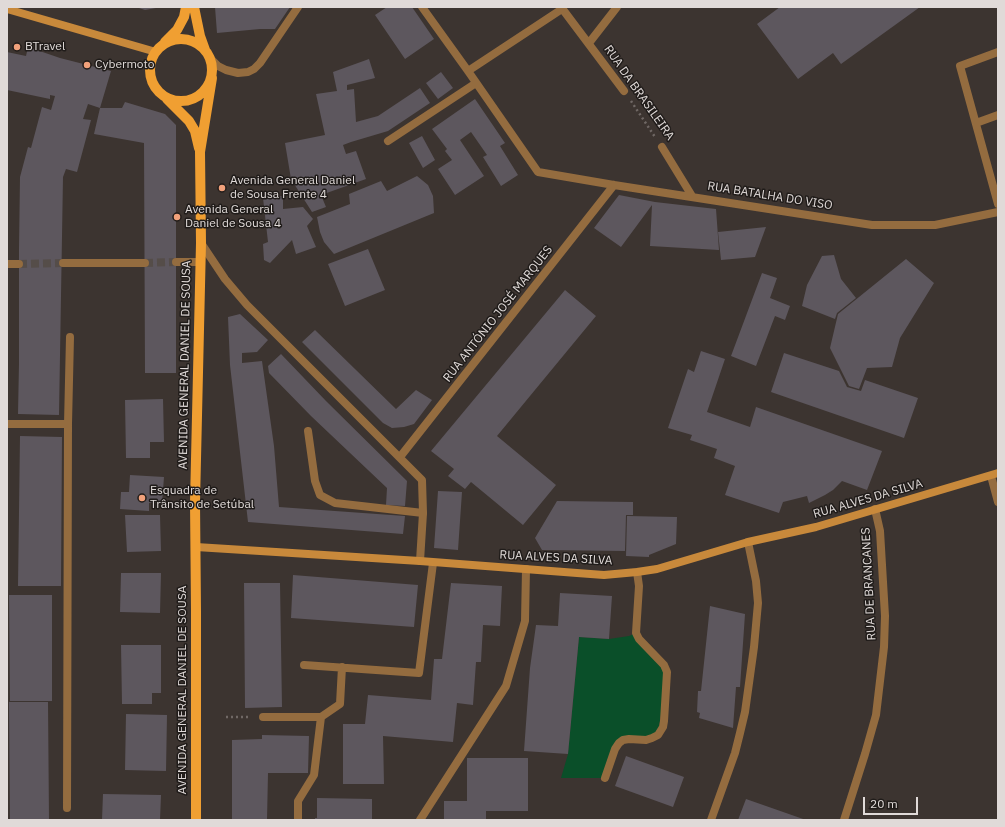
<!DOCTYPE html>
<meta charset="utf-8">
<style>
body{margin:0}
#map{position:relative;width:1005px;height:827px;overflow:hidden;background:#3c3430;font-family:"IBM Plex Sans",sans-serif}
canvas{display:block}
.frame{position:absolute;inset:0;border:8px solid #e0dad8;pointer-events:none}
.scale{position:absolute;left:863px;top:797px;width:55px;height:18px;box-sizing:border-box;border:2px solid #e0dad8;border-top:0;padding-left:5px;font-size:12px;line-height:14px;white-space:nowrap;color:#e0dad8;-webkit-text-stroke:3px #201c1a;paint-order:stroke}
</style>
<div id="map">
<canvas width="1005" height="827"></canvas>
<div class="frame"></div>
<div class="scale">20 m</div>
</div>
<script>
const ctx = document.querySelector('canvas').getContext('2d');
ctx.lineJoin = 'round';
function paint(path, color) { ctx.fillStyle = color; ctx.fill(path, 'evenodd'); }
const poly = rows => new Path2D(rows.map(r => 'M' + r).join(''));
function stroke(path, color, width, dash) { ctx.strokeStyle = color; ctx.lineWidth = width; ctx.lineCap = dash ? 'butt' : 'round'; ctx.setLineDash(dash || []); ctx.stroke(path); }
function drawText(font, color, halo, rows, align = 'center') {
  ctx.font = font + ' "IBM Plex Sans",sans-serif'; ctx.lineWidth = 3; ctx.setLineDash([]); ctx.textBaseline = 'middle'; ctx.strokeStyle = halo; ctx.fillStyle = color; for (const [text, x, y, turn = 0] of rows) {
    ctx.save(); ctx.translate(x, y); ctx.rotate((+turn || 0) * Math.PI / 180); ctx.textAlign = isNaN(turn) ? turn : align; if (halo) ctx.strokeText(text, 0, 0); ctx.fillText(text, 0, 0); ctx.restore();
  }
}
const green = poly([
 [636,633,667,672,658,735,623,740,605,778,561,778,568,754,579,637,609,639,629,636]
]);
const building = poly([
 [136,7,156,7,156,8,145,10],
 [215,7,290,7,275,29,260,29,217,33],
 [387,7,412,7,434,39,405,59,375,15],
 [780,7,920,7,841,64,833,53,798,79,757,24],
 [28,47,60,58,111,71,100,108,88,104,83,119,91,120,77,172,66,169,63,177,59,415,18,414,19,363,19,249,20,177,28,147,31,148,42,107,51,110,55,96,50,95,50,99,7,90,7,52,26,56],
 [369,59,375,78,347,85,347,90,354,89,356,122,378,116,420,88,430,103,388,131,351,142,343,145,346,154,356,151,366,179,321,195,326,207,312,212,291,179,285,143,325,135,316,94,337,91,333,72],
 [441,72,453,88,438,99,426,83],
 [475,99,505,143,500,146,518,175,501,186,483,157,487,155,471,132,460,140,484,176,455,195,438,169,452,160,445,151,447,149,432,129],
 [125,102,165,114,176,125,176,373,145,373,144,143,94,134,100,108,122,108],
 [422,136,435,160,423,168,409,143],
 [417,176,428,185,433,196,434,213,334,254,324,242,320,232,317,217,350,204,349,194,381,181,387,191],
 [619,195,655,202,716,209,719,250,650,246,652,205,621,247,594,228],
 [283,196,283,209,303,207,313,219,307,226,316,247,296,254,292,240,270,263,264,260,263,244,268,242,263,198],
 [766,227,755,257,721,260,718,232],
 [368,249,385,290,345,306,328,264],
 [834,255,841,279,856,298,837,313,835,319,802,306,807,285,822,256],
 [906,259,934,283,900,338,892,367,867,368,859,389,849,386,830,348,838,314],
 [762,273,777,278,770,298,790,306,785,320,775,316,756,366,731,356],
 [565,290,596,316,497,436,556,485,523,525,471,482,465,489,448,476,454,469,431,451],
 [240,314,268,340,257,352,242,353,242,363,262,361,274,446,279,507,405,516,403,534,248,522,230,365,228,317],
 [315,330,396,409,416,390,432,400,414,424,404,427,392,428,383,423,302,342],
 [701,351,725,359,707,412,750,427,756,407,882,451,867,490,842,481,833,490,825,495,809,503,807,496,783,502,779,513,725,495,735,466,714,458,717,449,690,440,692,435,668,428,688,369,694,372],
 [784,353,839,371,847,387,861,391,865,380,918,398,904,438,771,392],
 [281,354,326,401,407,481,405,506,386,505,387,488,311,416,269,373,268,366],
 [163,399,164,442,150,442,150,458,126,458,125,400],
 [20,436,62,437,61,586,18,586],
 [130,475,164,477,162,503,149,503,149,511,120,509,121,492,129,492],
 [438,491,462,492,458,550,434,548],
 [557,501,633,502,633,515,626,515,625,551,542,550,535,538],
 [125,515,160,515,161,551,127,552],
 [627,516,677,517,676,544,649,555,649,557,626,556],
 [121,573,161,573,160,613,120,612],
 [293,575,418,585,414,627,291,618],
 [244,583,280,583,282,707,245,708],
 [451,583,502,586,500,626,483,625,481,662,476,662,473,705,457,703,453,742,383,736,384,784,343,784,343,724,365,724,368,695,431,700,434,659,442,659],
 [560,593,612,596,609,639,579,637,568,754,524,751,530,668,536,625,558,626],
 [9,595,52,595,52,701,10,701],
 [710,606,745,614,740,687,736,687,733,728,699,718,700,713,697,712,698,691,701,691],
 [121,645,161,645,161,693,152,693,152,704,122,704],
 [9,702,48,702,49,820,10,820],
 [126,714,167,715,166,771,125,770],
 [262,735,309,736,308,773,268,773,267,820,232,820,232,740,262,739],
 [626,756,684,777,673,807,615,786],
 [467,758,528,758,528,811,486,811,486,820,444,820,444,801,467,801],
 [103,794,161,795,160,820,102,820],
 [317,798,372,799,372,820,315,820,315,818,317,818],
 [746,799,806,820,738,820]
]);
const streetTunnel = poly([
 [145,263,176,262],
 [19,264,63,263]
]);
const path = poly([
 [631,101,655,137],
 [226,717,251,717]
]);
const lane = poly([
 [7,424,68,424,70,337],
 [308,431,315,481,320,495,335,503,423,513],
 [304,665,419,673,433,563],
 [263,717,321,717],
 [67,808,68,424],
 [298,820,298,801,314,775,321,717,340,704,342,667]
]);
const street = poly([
 [422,7,468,71,538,172,614,185,872,225,935,225,998,212],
 [561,7,624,91],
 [589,43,617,7],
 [998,52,960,66,998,204],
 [210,58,218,66,226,70,238,73,248,72,254,69,260,63,298,7],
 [468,71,562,9],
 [976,123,998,115],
 [388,141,476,83],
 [662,147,692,196],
 [201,243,225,279,247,305,422,480,423,513,420,561],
 [176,262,200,262],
 [63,263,145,263],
 [7,264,19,264],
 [400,457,614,185],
 [991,476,998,502],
 [605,778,615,749,619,743,623,740,629,739,646,740,652,738,658,735,663,727,664,721,667,672,664,665,639,639,636,633,639,586,637,572],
 [420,820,506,686,525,621,526,569],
 [711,820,735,753,740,733,745,712,754,647,758,603,756,581,748,542],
 [844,820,865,754,876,715,884,647,885,616,880,531,875,509]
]);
const secondary = poly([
 [7,9,156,52],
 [196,547,420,561,577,573,604,575,637,572,657,569,748,542,816,527,998,473]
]);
const primary = poly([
 [194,7,200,36,205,50],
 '150 70a31 31 0 1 1 62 0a31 31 0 1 1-62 0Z',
 [165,42,177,30,184,17,186,7],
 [167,99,189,121,195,131,199,148],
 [196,820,196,611,195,502,201,243,200,152,212,78]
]);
const markers = [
 [17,47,4,"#f1a17b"],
 [87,65,4,"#f1a17b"],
 [222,188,4,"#f1a17b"],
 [177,217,4,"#f1a17b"],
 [142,498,4,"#f1a17b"]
];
const poiNames = [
 ["BTravel",25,47],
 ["Cybermoto",95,65],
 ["Avenida General Daniel",230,181],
 ["de Sousa Frente 4",230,195],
 ["Avenida General",185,210],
 ["Daniel de Sousa 4",185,224],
 ["Esquadra de",150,491],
 ["Trânsito de Setúbal",150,505]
];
const streetNames = [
 ["RUA DA BRASILEIRA",639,93,55],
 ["RUA BATALHA DO VISO",770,196,9],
 ["RUA ANTÓNIO JOSÉ MARQUES",498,314,-52],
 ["AVENIDA GENERAL DANIEL DE SOUSA",185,365,-89],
 ["RUA ALVES DA SILVA",868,499,-16],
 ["RUA ALVES DA SILVA",556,558,3],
 ["RUA DE BRANCANES",869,584,-93],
 ["AVENIDA GENERAL DANIEL DE SOUSA",183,690,-90]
];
paint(green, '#0a4f29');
paint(building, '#5d575e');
stroke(streetTunnel, '#554d49', 8, [8, 4]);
stroke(path, '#706865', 2.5, [2, 3]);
stroke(lane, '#946c3f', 8);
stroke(street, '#946c3f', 8);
stroke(secondary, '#c8893b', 8);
stroke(primary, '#f09f32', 10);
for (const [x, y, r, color] of markers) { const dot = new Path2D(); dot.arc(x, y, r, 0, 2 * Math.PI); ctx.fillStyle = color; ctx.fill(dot); stroke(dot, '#201c1a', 1.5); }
drawText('12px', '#e0dad8', '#201c1a', poiNames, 'left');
drawText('12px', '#e0dad8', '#201c1a', streetNames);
</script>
